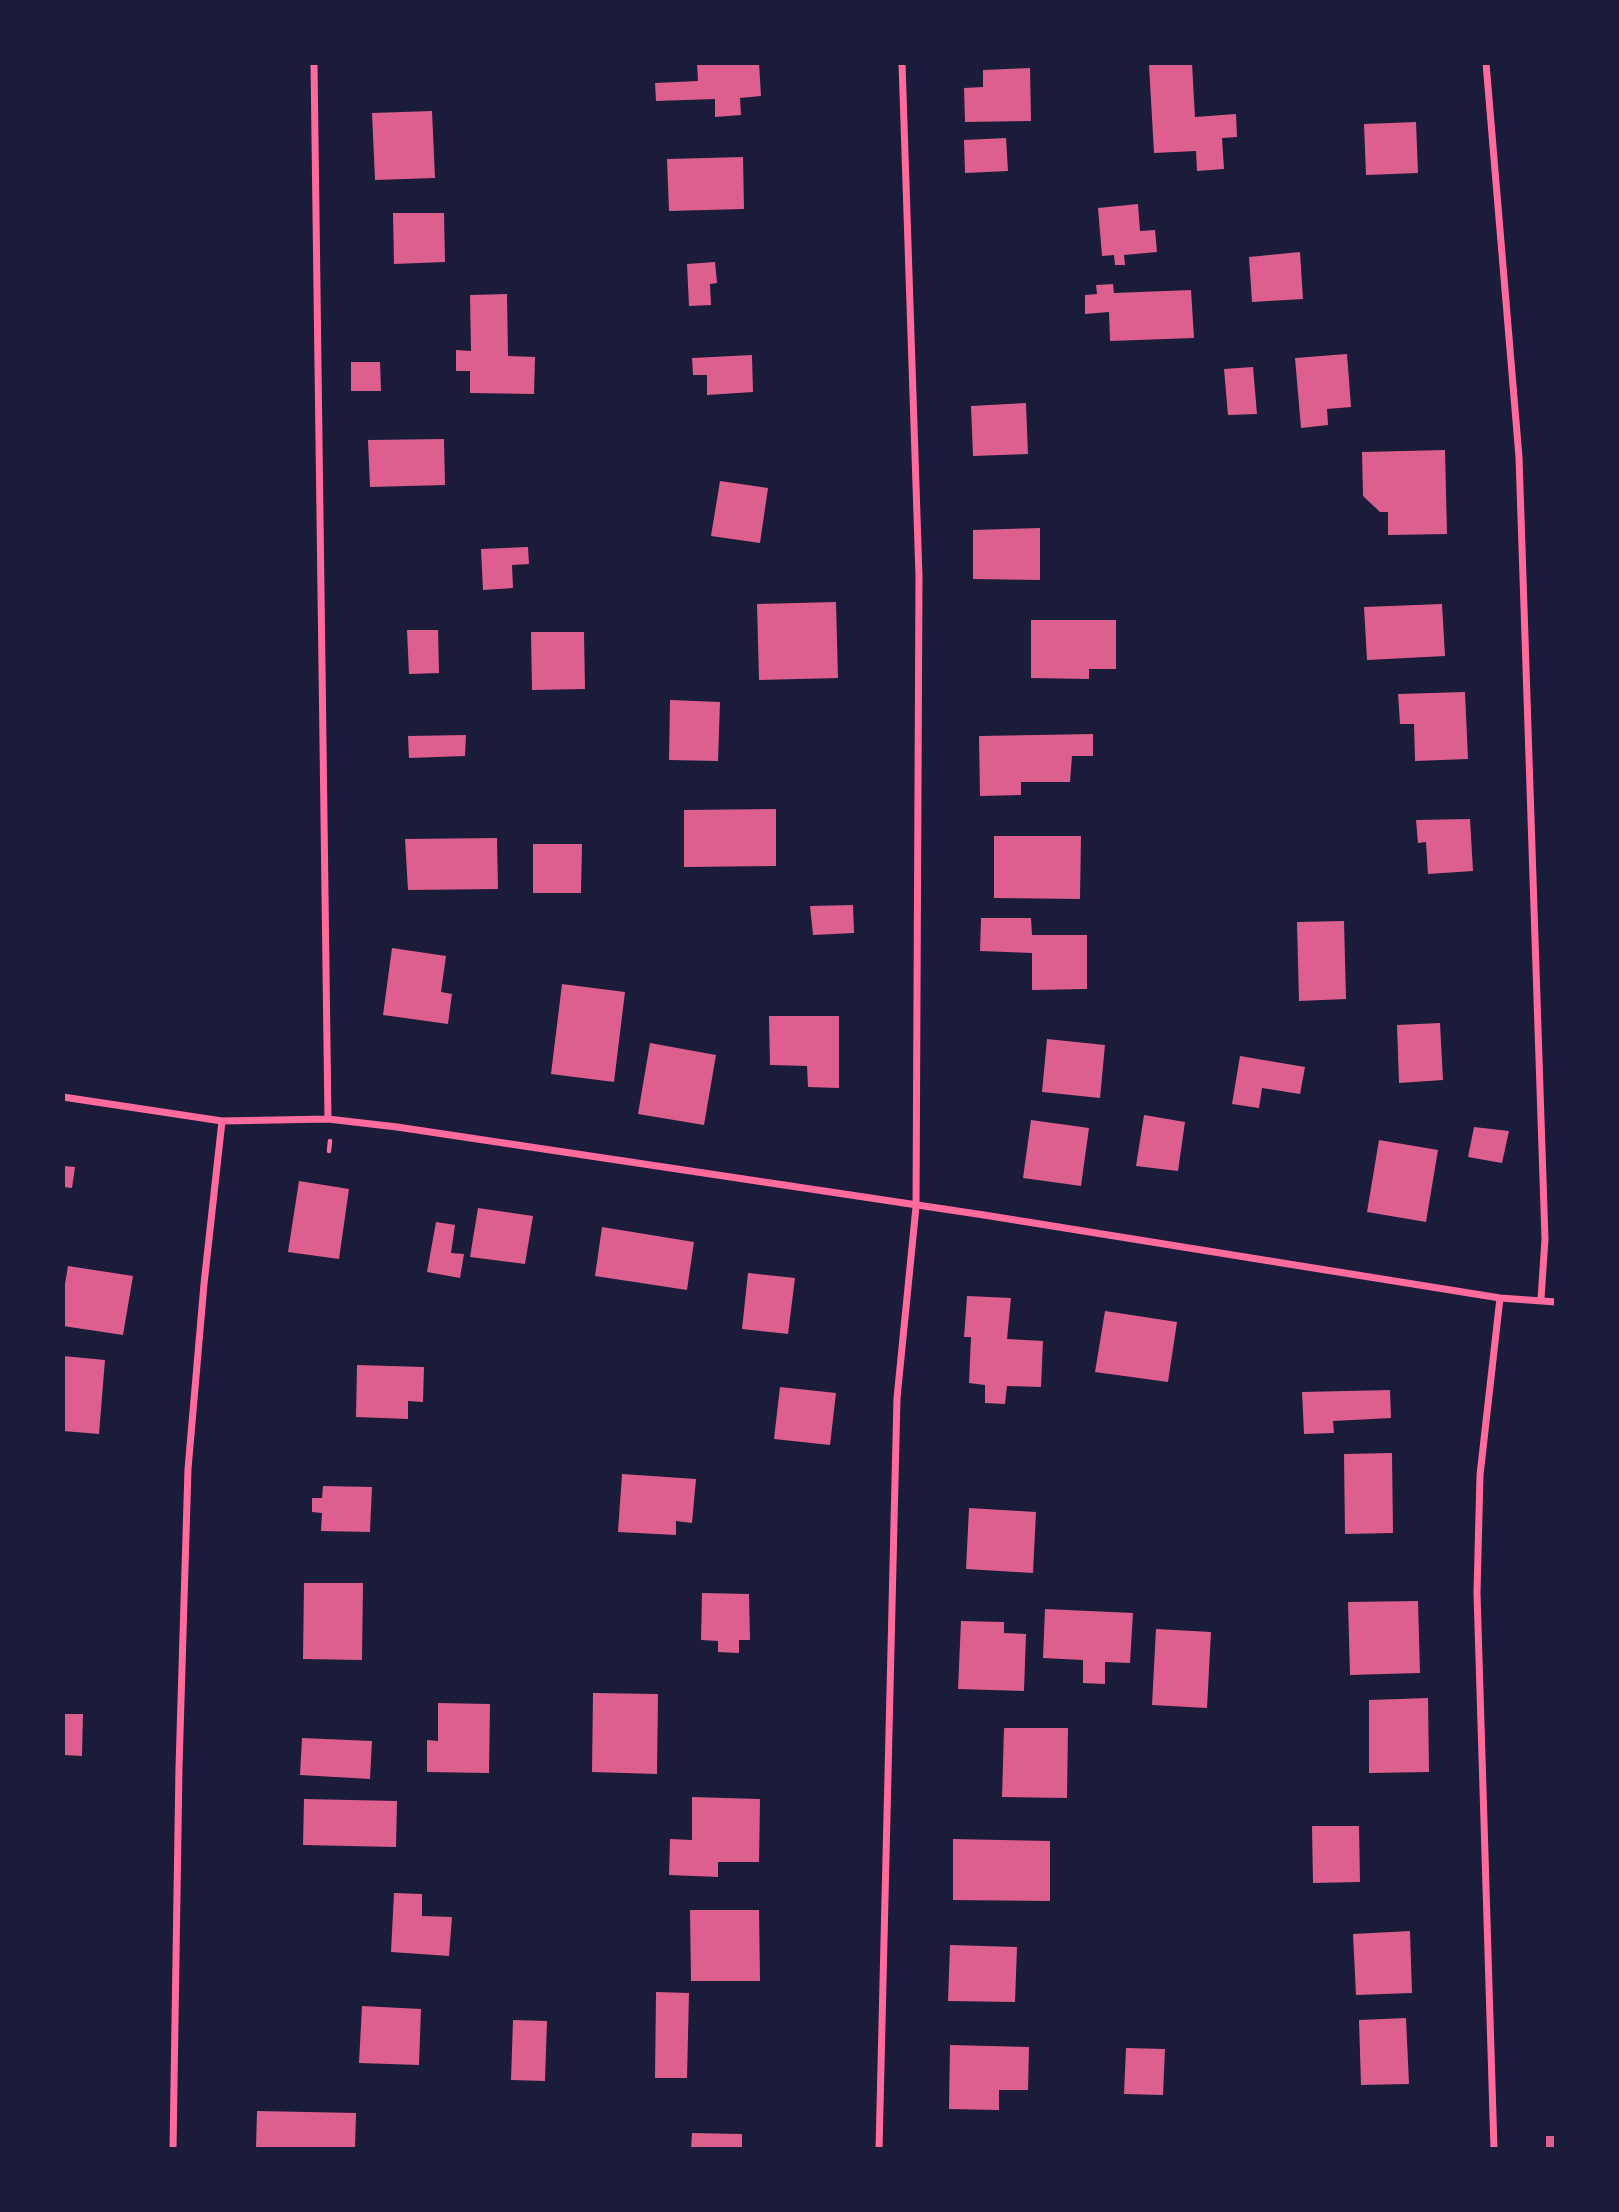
<!DOCTYPE html>
<style>
body{margin:0}
#map{position:relative;width:1619px;height:2212px;overflow:hidden;background:#1b1b3a;font-family:Cabin,sans-serif}
canvas{display:block}
.frame{position:absolute;inset:0;border:65px solid #1b1b3a;pointer-events:none}
</style>
<div id="map">
<canvas width="1619" height="2212"></canvas>
<div class="frame"></div>
</div>
<script>
const ctx = document.querySelector('canvas').getContext('2d');
ctx.lineJoin = 'round';
function paint(path, color) { ctx.fillStyle = color; ctx.fill(path, 'evenodd'); }
const poly = rows => new Path2D(rows.map(r => 'M' + r).join(''));
function stroke(path, color, width, dash) { ctx.strokeStyle = color; ctx.lineWidth = width; ctx.lineCap = dash ? 'butt' : 'round'; ctx.setLineDash(dash || []); ctx.stroke(path); }
const building = poly([
 [697,63,759,63,761,96,740,98,741,115,715,117,715,99,656,101,655,83,698,81],
 [1192,63,1195,117,1236,114,1237,137,1222,138,1224,169,1197,171,1196,151,1154,153,1149,65],
 [1030,68,1031,121,965,122,964,88,983,87,983,70],
 [432,111,435,178,375,180,372,113],
 [1416,122,1418,173,1366,175,1364,124],
 [1006,138,1008,171,965,173,964,140],
 [743,157,744,209,669,211,667,159],
 [1138,204,1140,231,1155,230,1157,252,1124,255,1125,265,1115,265,1114,255,1102,256,1098,208],
 [393,213,444,213,445,262,394,264],
 [1300,252,1303,299,1252,302,1249,257],
 [715,262,717,283,710,284,711,305,689,306,687,264],
 [1113,284,1114,293,1191,290,1194,338,1110,341,1109,312,1085,314,1085,295,1097,294,1096,285],
 [507,294,508,356,535,357,534,394,470,393,470,371,456,371,456,350,471,351,470,295],
 [1347,354,1351,407,1327,409,1328,425,1301,428,1295,358],
 [752,355,753,392,707,395,707,375,693,375,692,358],
 [351,362,380,362,381,391,351,391],
 [1253,367,1257,414,1228,415,1224,369],
 [1026,403,1028,454,973,456,971,406],
 [444,439,445,485,370,487,368,440],
 [1445,450,1447,534,1388,535,1388,512,1380,512,1363,496,1362,452],
 [720,481,768,488,760,543,711,536],
 [1040,528,1040,580,973,579,973,530],
 [528,547,529,564,512,565,513,588,483,590,481,549],
 [836,602,838,678,759,680,757,604],
 [1442,604,1445,656,1367,660,1364,607],
 [1031,620,1116,620,1116,669,1089,669,1089,679,1031,678],
 [407,630,438,630,439,673,409,674],
 [531,632,584,632,585,689,532,690],
 [1465,692,1468,759,1415,761,1414,724,1400,724,1398,694],
 [670,700,720,702,718,761,669,760],
 [1093,734,1093,756,1072,756,1070,782,1021,782,1021,795,980,796,979,736],
 [466,735,465,756,409,758,408,736],
 [776,809,776,866,684,867,684,810],
 [1470,819,1473,871,1428,874,1426,842,1418,843,1416,820],
 [994,836,1081,836,1080,899,994,898],
 [497,838,498,889,408,890,405,839],
 [533,844,582,844,581,893,533,893],
 [853,905,854,933,813,935,810,906],
 [981,918,1031,918,1032,935,1087,935,1087,989,1032,990,1032,953,980,951],
 [1344,921,1346,999,1299,1001,1297,922],
 [392,948,446,956,441,992,452,994,448,1024,383,1015],
 [562,984,625,992,614,1082,551,1074],
 [769,1016,839,1016,839,1088,808,1087,807,1066,770,1065],
 [1440,1023,1443,1080,1399,1083,1397,1025],
 [1047,1039,1105,1045,1100,1098,1042,1092],
 [650,1043,716,1055,704,1125,638,1114],
 [1240,1056,1305,1067,1300,1094,1262,1088,1259,1108,1232,1104],
 [1144,1115,1185,1122,1178,1171,1136,1166],
 [1031,1120,1089,1128,1081,1186,1023,1178],
 [1474,1127,1509,1131,1502,1163,1468,1157],
 [1379,1140,1438,1150,1426,1222,1367,1212],
 [63,1166,75,1167,72,1188,63,1187],
 [299,1181,349,1189,339,1259,288,1252],
 [478,1208,533,1216,525,1264,470,1257],
 [436,1222,455,1225,451,1253,464,1254,460,1278,427,1272],
 [602,1227,694,1242,687,1290,595,1276],
 [68,1266,133,1276,123,1335,63,1326,63,1296],
 [748,1273,795,1278,788,1334,742,1329],
 [967,1296,1011,1298,1007,1339,1043,1341,1041,1387,1007,1386,1005,1404,985,1403,985,1385,969,1383,971,1337,964,1337],
 [1105,1311,1177,1322,1168,1382,1095,1372],
 [63,1356,105,1360,99,1434,63,1431],
 [357,1365,424,1367,423,1402,408,1401,408,1419,356,1417],
 [780,1387,836,1393,830,1445,774,1439],
 [1390,1390,1391,1418,1333,1421,1334,1433,1304,1434,1302,1392],
 [1392,1453,1393,1533,1345,1534,1344,1454],
 [622,1474,696,1479,692,1523,676,1521,676,1535,618,1532],
 [323,1486,372,1487,370,1532,321,1531,322,1513,312,1512,312,1498,322,1498],
 [969,1508,1036,1512,1033,1573,966,1569],
 [304,1583,363,1583,362,1660,303,1659],
 [702,1593,749,1594,750,1640,739,1640,739,1653,718,1652,718,1641,701,1640],
 [1418,1601,1420,1673,1350,1675,1348,1602],
 [1045,1609,1133,1613,1130,1663,1105,1662,1105,1684,1083,1683,1083,1660,1043,1658],
 [961,1621,1004,1622,1004,1633,1026,1634,1024,1691,958,1689],
 [1156,1629,1211,1632,1207,1708,1152,1705],
 [593,1693,658,1694,657,1774,592,1772],
 [1428,1698,1429,1772,1369,1773,1369,1700],
 [438,1703,490,1704,489,1773,427,1772,427,1740,438,1741],
 [63,1714,83,1714,82,1756,63,1755],
 [1004,1728,1068,1728,1067,1798,1002,1797],
 [302,1738,372,1741,370,1779,300,1775],
 [692,1797,760,1799,759,1862,718,1862,718,1877,669,1875,670,1839,692,1840],
 [304,1799,397,1801,396,1847,303,1845],
 [1312,1826,1359,1826,1360,1882,1313,1883],
 [953,1839,1050,1841,1050,1901,953,1900],
 [394,1893,422,1894,422,1916,452,1917,449,1956,391,1952],
 [690,1910,759,1910,760,1981,691,1981],
 [1410,1931,1412,1993,1356,1995,1353,1934],
 [950,1945,1017,1947,1015,2002,948,2001],
 [656,1992,689,1993,687,2078,655,2078],
 [362,2006,421,2009,419,2065,359,2063],
 [1406,2018,1409,2084,1361,2085,1359,2020],
 [513,2020,547,2021,545,2081,511,2080],
 [950,2045,1029,2047,1028,2090,999,2090,999,2110,949,2109],
 [1126,2048,1165,2049,1163,2095,1124,2094],
 [257,2111,356,2113,355,2149,256,2149],
 [692,2133,742,2134,742,2149,691,2149],
 [1546,2136,1556,2136,1556,2149,1546,2149]
]);
const path = poly([
 [329,1151,330,1141]
]);
const minor = poly([
 [314,63,328,1119],
 [1486,63,1519,457,1545,1239,1541,1299],
 [63,1097,222,1121,328,1119,397,1127,984,1215,1500,1298,1556,1302],
 [173,2149,179,1767,188,1469,204,1284,222,1121],
 [879,2149,897,1398,916,1207,919,576,902,63],
 [1494,2149,1477,1593,1480,1475,1500,1298]
]);
paint(building, '#dd5f8e');
stroke(path, '#ff6b9d', 4.5);
stroke(minor, '#ff6b9d', 7);
</script>
